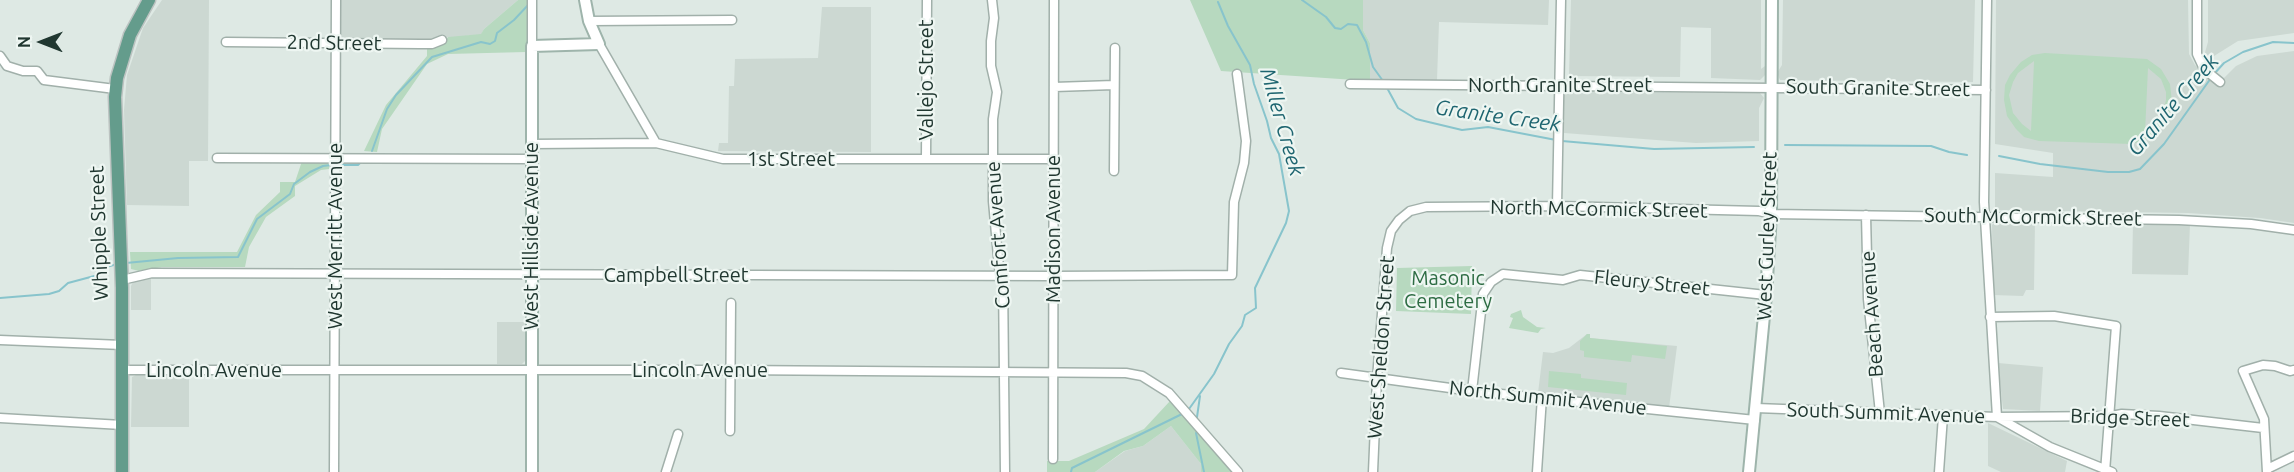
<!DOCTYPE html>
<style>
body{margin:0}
#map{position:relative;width:2294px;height:472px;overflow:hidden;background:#dee9e4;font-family:Ubuntu,sans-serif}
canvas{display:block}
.north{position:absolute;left:12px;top:12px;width:60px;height:60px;-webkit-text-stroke:4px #eef6f2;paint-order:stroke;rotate:270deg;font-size:16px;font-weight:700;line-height:24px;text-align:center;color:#203730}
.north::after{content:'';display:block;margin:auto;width:21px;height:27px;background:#203730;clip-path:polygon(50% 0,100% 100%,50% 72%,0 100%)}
</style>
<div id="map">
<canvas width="2294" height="472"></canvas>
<div class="north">N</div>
</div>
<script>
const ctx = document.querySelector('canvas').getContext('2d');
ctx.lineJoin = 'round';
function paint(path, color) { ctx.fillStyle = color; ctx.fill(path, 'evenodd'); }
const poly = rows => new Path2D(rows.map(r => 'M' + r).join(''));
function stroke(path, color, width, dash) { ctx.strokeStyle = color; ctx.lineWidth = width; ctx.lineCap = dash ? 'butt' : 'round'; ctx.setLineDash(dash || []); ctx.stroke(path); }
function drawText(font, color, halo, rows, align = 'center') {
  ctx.font = font + ' Ubuntu,sans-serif'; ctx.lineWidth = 4.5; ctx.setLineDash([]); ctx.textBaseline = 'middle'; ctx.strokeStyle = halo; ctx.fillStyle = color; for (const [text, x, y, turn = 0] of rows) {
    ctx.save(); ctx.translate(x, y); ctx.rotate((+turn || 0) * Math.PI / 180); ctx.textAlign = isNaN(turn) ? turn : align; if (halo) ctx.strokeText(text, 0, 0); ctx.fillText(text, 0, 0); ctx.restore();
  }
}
const built = poly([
 [162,0,209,0,208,161,189,161,189,206,127,205,124,110,127,75,143,28],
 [338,0,518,0,484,29,481,35,469,35,461,38,440,37,433,39,342,40,339,38],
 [1363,0,1549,0,1548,25,1439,22,1437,80,1370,81,1370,43,1363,30],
 [1571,0,1761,0,1761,69,1765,66,1765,75,1760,80,1711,78,1711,28,1681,27,1680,77,1569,76],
 [1783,0,1975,0,1973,82,1780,80,1777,73,1782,65],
 [1996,0,2188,0,2189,54,2195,65,2217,85,2236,66,2257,56,2294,51,2294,223,2260,218,2188,213,1995,210,1995,173,2053,177,2053,153,1995,144],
 [2208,0,2294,0,2294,33,2238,41,2206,61,2204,56,2208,42],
 [822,7,871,7,871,152,718,151,719,143,728,143,729,86,734,86,735,59,818,58],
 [1567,92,1760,93,1764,98,1759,108,1759,141,1696,143,1564,133,1564,95],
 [1996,221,2035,221,2034,290,2026,290,2023,296,1993,295,1992,225],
 [2133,222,2190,224,2188,275,2132,274],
 [151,278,151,310,131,310,131,286,133,282],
 [497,322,525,322,526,360,522,364,497,364],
 [1587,334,1590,334,1590,338,1677,346,1669,408,1538,393,1543,352,1553,353,1569,348],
 [1998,363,2043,367,2040,411,2003,409],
 [189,374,189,427,131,427,132,377,136,375],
 [1988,423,2067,461,2065,472,2001,472,1988,466],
 [1171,426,1201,464,1201,472,1095,472,1125,451,1143,446]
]);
const green = poly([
 [518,0,529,0,530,45,526,52,448,54,427,64,382,129,377,152,364,151,386,105,427,56,427,47,443,44,448,37,481,34,484,29],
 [1190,0,1363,0,1363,30,1370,43,1370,81,1221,71],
 [2045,53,2147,59,2161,69,2170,84,2172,102,2169,117,2152,137,2132,144,2039,141,2024,137,2016,129,2007,116,2004,100,2005,85,2010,75,2021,62,2032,55],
 [2034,61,2034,62,2031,131,2022,124,2013,113,2009,95,2013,82,2018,73],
 [2148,68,2161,79,2166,92,2166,100,2162,115,2156,125,2145,133],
 [329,160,329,169,321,170,295,186,295,196,266,217,249,247,245,267,162,267,139,271,131,269,130,252,237,252,256,215,280,192,280,182,295,182,302,161],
 [1472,266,1471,314,1396,311,1397,268],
 [1521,310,1523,317,1537,327,1546,328,1541,329,1538,333,1509,328,1513,318,1510,317,1511,314],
 [1587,334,1590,334,1590,338,1667,346,1665,359,1632,355,1631,362,1584,357,1584,351,1580,350,1580,341],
 [1549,371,1581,374,1581,378,1627,383,1626,395,1548,387],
 [1170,401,1233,472,1201,472,1201,464,1171,426,1143,446,1124,451,1095,472,1047,472,1047,461,1069,461,1144,429]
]);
const stream = poly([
 [1302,0,1326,17,1335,28,1341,29,1348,24,1357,25,1366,42,1373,67,1383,81],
 [2214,74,2224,63,2243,52,2273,42,2294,43],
 [1386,86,1398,108,1416,119,1462,130,1488,127,1556,140],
 [1562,141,1654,149,1754,147],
 [1785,145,1931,146,1949,152,1967,155],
 [372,151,387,109,396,95,432,57,481,42,490,44,495,41,497,33,514,20,529,4],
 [1999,156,2040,164,2108,172,2129,172,2140,169,2164,144,2211,78],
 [337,165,358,165,362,161],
 [126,263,178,258,238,257,257,219,290,194,294,184,310,172,323,166,331,165],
 [0,298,49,294,59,291,68,283,98,275,103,268,117,264],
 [1189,409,1214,374,1229,344,1242,326,1245,315,1256,308,1255,288,1286,223,1289,211,1279,154,1271,138,1267,121,1254,84,1250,65,1228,26,1218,2],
 [1197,417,1200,396],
 [1196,433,1204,472],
 [1071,472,1072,468,1182,414]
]);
const street = poly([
 [992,0,994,18,991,41,991,66,997,92,993,119,993,201,999,268,1003,276,1005,472],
 [1987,0,1984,202,1997,417,2111,416,2122,414,2159,416,2263,428],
 [2197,0,2197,54,2204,69,2220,82],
 [589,21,732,20],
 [226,42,420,44,432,44,442,40],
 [599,44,656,143],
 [532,46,532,0],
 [0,56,7,66,23,71,37,71,44,80,115,89],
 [1350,84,1986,90],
 [1054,87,1114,85],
 [531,144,656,143,723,159,1053,159],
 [217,158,531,159],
 [926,159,927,0],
 [1114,171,1115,48],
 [1557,206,1561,0],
 [1866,215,1868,299,1880,413],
 [122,280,152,273,1052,276,1232,275,1234,202,1244,163,1246,141,1237,74],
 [1990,317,2054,316,2116,326,2105,472],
 [0,340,122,345],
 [122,370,731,370,1126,373,1142,376,1169,393,1238,472],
 [1341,373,1472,391,1755,420],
 [1472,391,1483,294,1491,282,1503,274,1563,280,1580,275,1766,295],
 [1756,408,1997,417,2050,447,2112,472],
 [0,418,122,425],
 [730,431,731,303],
 [1053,459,1054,0],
 [2267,469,2294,456],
 [334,472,336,0],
 [666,472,678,434],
 [1373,472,1377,379,1387,248,1391,231,1399,220,1410,211,1426,207,1557,206,1759,211,1771,214,2179,220,2251,224,2294,230],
 [1537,472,1542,397],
 [1939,472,1943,416],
 [2267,472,2264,419,2243,371,2263,365,2275,366,2290,371,2294,370]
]);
const secondary = poly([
 [532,472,532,46,599,44,589,21,585,0],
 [1749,472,1766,295,1771,214,1772,0]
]);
const primary = poly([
 [122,472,122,288,115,97,117,78,130,35,149,0]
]);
const streetNames = [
 ["2nd Street",334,43,1],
 ["Vallejo Street",926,80,-90],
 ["North Granite Street",1560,85],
 ["South Granite Street",1878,88,1],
 ["1st Street",791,159],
 ["North McCormick Street",1599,209,1],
 ["South McCormick Street",2033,217,1],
 ["Madison Avenue",1053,229,-90],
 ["Whipple Street",99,233,-92],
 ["Comfort Avenue",998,235,-94],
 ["West Merritt Avenue",335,236,-90],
 ["West Hillside Avenue",531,236,-90],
 ["West Gurley Street",1767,236,-88],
 ["Campbell Street",676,275],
 ["Fleury Street",1652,283,6],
 ["Beach Avenue",1872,314,-94],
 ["West Sheldon Street",1381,347,-86],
 ["Lincoln Avenue",214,370],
 ["Lincoln Avenue",700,370],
 ["North Summit Avenue",1548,398,6],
 ["South Summit Avenue",1886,413,2],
 ["Bridge Street",2130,418,2]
];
const parkNames = [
 ["Masonic",1448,278],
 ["Cemetery",1448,301]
];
const waterNames = [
 ["Granite Creek",2173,105,-49],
 ["Granite Creek",1498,116,8],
 ["Miller Creek",1282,122,74]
];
paint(built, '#ccd8d2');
paint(green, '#b7d9bf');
stroke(stream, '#88c4cc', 2);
stroke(street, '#a1b0aa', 11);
stroke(secondary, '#9eb4ab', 14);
stroke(primary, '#bcc3c1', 15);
stroke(street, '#fff', 8);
stroke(secondary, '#fff', 10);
stroke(primary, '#649c8c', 12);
drawText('20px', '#203730', '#eef6f2', streetNames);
drawText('20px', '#2d6c43', '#eef6f2', parkNames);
drawText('italic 21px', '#1e6570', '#eef6f2', waterNames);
</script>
